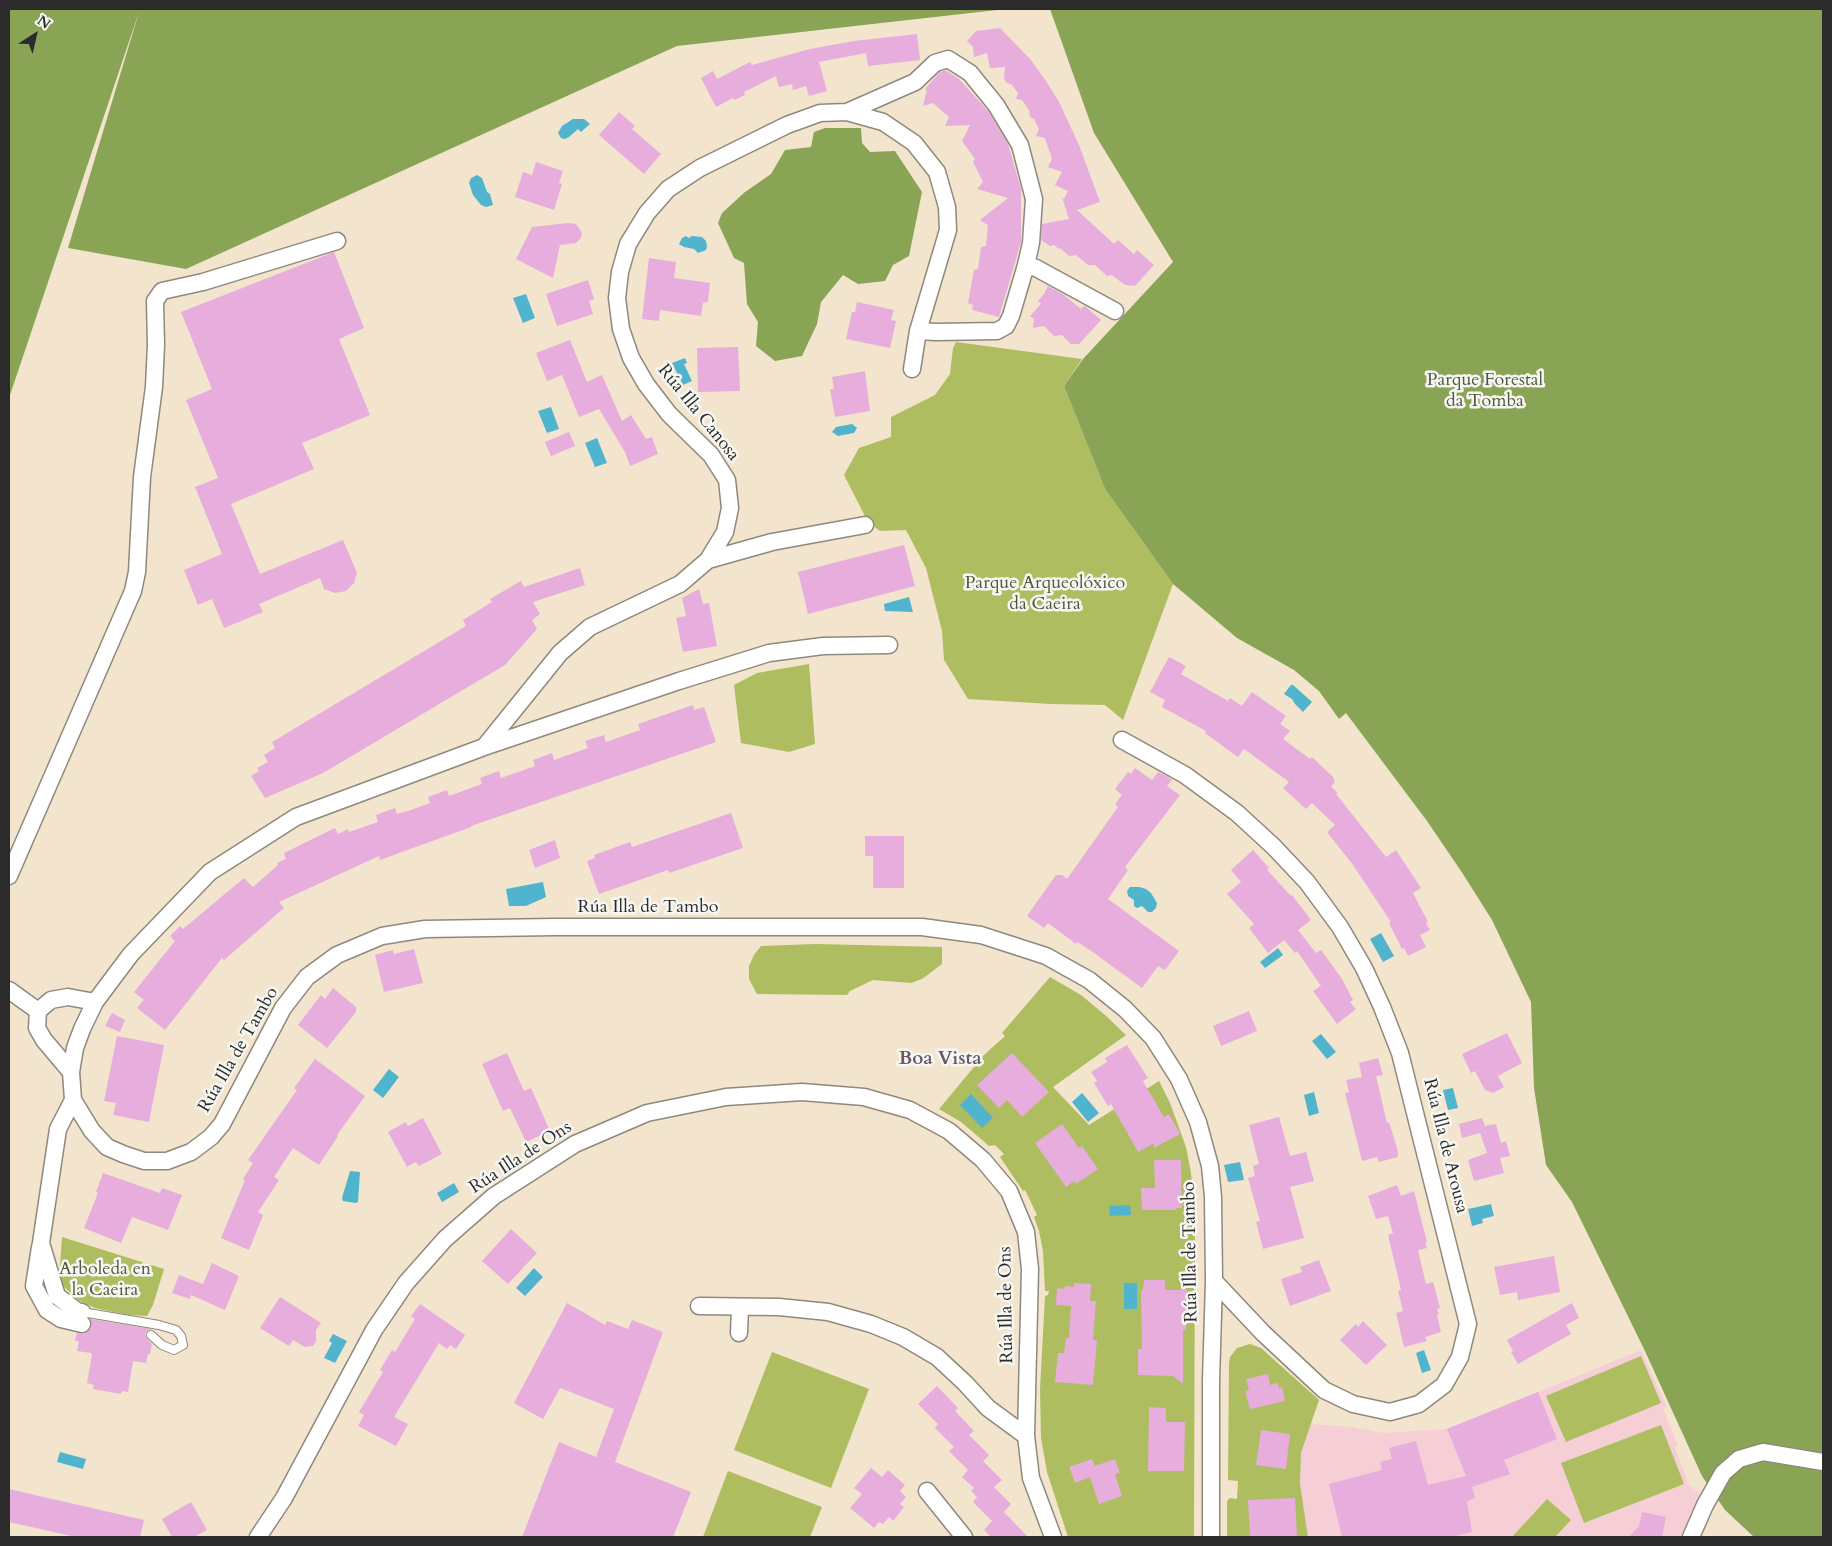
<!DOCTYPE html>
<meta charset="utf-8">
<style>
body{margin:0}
#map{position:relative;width:1832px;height:1546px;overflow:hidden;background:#f3e4cd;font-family:Cardo,serif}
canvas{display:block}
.frame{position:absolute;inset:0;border:10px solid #2b2b2b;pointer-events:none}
.north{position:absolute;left:10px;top:10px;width:50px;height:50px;-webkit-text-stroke:4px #f6f6f2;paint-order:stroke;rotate:35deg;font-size:14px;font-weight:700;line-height:20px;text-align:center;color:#2b2b2b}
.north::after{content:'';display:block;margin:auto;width:18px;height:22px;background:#2b2b2b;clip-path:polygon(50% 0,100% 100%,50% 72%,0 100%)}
</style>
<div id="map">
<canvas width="1832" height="1546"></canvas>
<div class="frame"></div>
<div class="north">N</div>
</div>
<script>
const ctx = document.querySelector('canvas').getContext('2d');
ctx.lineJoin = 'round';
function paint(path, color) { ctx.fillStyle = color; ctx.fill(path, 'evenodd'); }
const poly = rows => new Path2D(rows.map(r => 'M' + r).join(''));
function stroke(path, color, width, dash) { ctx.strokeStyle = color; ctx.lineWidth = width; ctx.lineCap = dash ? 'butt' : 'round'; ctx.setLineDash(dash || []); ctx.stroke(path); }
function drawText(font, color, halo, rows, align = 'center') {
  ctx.font = font + ' Cardo,serif'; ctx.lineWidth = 5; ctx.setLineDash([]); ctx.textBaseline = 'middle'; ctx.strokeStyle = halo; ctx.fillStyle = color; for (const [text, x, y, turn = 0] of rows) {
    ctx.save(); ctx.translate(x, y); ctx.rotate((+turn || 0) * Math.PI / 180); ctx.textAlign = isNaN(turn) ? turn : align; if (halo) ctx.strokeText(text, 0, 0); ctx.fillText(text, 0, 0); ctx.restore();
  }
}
const built = poly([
 [1641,1350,1667,1407,1663,1409,1678,1446,1675,1447,1689,1485,1700,1493,1681,1537,1308,1537,1300,1484,1301,1453,1311,1424,1352,1427,1383,1433,1447,1429]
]);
const green = poly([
 [956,342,1082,359,1064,386,1105,489,1173,584,1123,720,1105,705,1051,704,968,699,944,660,942,631,926,568,906,530,880,531,868,522,844,475,859,448,891,437,891,417,935,395,950,374,953,348],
 [809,664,815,744,789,752,741,743,734,685,757,673],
 [816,944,942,947,942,964,922,979,911,983,873,980,850,991,847,995,757,994,749,979,749,966,754,955,761,946],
 [1050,977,1081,995,1105,1015,1126,1035,1053,1087,1089,1125,1159,1081,1170,1103,1186,1147,1191,1173,1195,1214,1194,1537,1068,1537,1047,1472,1041,1438,1040,1389,1045,1296,1048,1295,1049,1291,1045,1291,1043,1251,1039,1231,1034,1217,1037,1215,1025,1190,1023,1191,1000,1157,1004,1154,995,1145,989,1146,961,1122,939,1109,984,1055,1005,1036,1002,1033],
 [62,1237,164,1269,153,1305,147,1316,128,1315,95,1308,78,1300,61,1284,60,1266],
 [1250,1344,1261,1348,1319,1400,1301,1453,1300,1484,1308,1537,1227,1537,1227,1501,1230,1498,1237,1499,1238,1481,1228,1480,1229,1363,1230,1357,1237,1348],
 [772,1352,869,1389,831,1488,734,1450],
 [1641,1356,1661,1403,1566,1442,1546,1396],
 [1661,1425,1684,1484,1584,1523,1561,1463],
 [728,1471,822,1507,810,1537,703,1537],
 [1547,1499,1571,1520,1555,1537,1512,1537]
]);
const forest = poly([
 [9,9,1006,9,677,46,186,269,68,248,139,12,9,398],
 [1050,9,1823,9,1823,1537,1754,1537,1725,1510,1702,1476,1644,1349,1572,1202,1546,1165,1534,1088,1531,1002,1492,920,1463,874,1427,821,1346,713,1339,719,1319,691,1294,670,1237,638,1173,584,1105,489,1064,386,1083,359,1173,262,1094,133],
 [825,128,861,128,862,143,870,152,895,151,922,192,909,256,893,265,885,281,858,284,843,275,821,302,817,324,802,356,775,361,756,346,758,322,747,304,744,263,734,258,718,223,722,213,745,192,771,174,785,150,811,147,814,132]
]);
const water = poly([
 [573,119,584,119,590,124,581,132,578,129,569,137,565,139,561,138,558,133,562,126],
 [477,175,482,178,487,192,490,194,493,205,486,207,481,205,473,195,469,183,471,178],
 [686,236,689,238,692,236,702,237,706,241,707,246,706,250,698,253,694,249,684,247,679,244,682,238],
 [526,294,535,318,523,323,513,298],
 [685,358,687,363,684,364,692,381,683,385,672,363],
 [551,407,559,429,547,433,538,411],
 [852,424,857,428,854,433,838,436,832,432,836,427],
 [597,438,607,463,595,467,585,443],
 [909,597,913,612,885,611,884,604],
 [1291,685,1293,685,1312,702,1303,712,1295,704,1292,699,1284,694],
 [543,882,546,897,526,906,509,906,506,889],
 [1130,887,1139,887,1146,889,1151,893,1157,903,1156,908,1152,912,1148,912,1142,906,1137,908,1134,906,1134,900,1128,896,1127,891],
 [1381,933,1394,956,1383,962,1370,939],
 [1278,948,1283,955,1265,968,1260,962],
 [1321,1034,1336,1052,1327,1059,1312,1041],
 [389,1069,399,1077,383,1098,373,1090],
 [1453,1088,1458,1108,1448,1110,1443,1090],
 [1314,1092,1319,1113,1309,1116,1304,1095],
 [1082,1093,1099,1113,1088,1122,1072,1102],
 [971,1094,993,1118,982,1128,960,1105],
 [1240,1162,1244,1180,1228,1182,1224,1165],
 [350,1171,360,1172,358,1202,356,1203,343,1201,342,1198],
 [454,1183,459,1192,442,1202,437,1193],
 [1491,1204,1494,1216,1482,1219,1483,1223,1472,1226,1468,1209],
 [1130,1205,1131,1215,1110,1216,1109,1206],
 [534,1268,543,1277,525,1296,516,1288],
 [1124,1283,1137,1283,1137,1309,1124,1309],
 [333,1334,347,1341,335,1363,324,1358,332,1343,329,1341],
 [1424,1350,1431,1370,1422,1373,1416,1353],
 [60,1452,86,1459,83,1469,57,1462]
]);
const building = poly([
 [1000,28,1031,60,1046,81,1059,102,1079,145,1100,202,1077,210,1114,244,1118,240,1134,254,1137,250,1154,265,1135,286,1125,285,1112,275,1107,276,1095,265,1088,265,1076,255,1069,256,1060,248,1059,249,1054,245,1050,246,1041,240,1042,224,1069,219,1062,197,1064,199,1068,191,1055,185,1062,172,1048,167,1052,159,1045,138,1036,136,1039,129,1034,119,1030,117,1029,110,1022,100,1016,99,1018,93,1011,84,1007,83,1004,79,1005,67,990,68,987,53,974,57,973,47,967,41,976,31],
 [917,34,920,60,868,66,866,53,819,62,827,91,809,96,806,86,793,90,792,84,779,87,776,76,744,92,745,95,734,100,733,98,716,107,701,78,713,71,717,79,750,62,752,65,810,49,854,41],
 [945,70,959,79,988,111,1008,144,1021,189,1021,242,999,317,972,310,973,305,968,303,974,270,978,269,981,247,986,246,988,225,980,220,1008,198,977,189,983,182,973,162,975,159,962,141,970,125,945,126,949,117,933,103,923,106,927,90,925,89,940,72],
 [619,112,635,126,632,129,661,154,644,174,599,135],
 [536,162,563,171,559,183,562,184,554,210,515,197,523,172,532,175],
 [568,223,576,224,580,229,582,234,580,239,576,243,560,245,553,278,516,259,532,227],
 [334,252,364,328,339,339,370,415,302,443,314,469,231,504,260,574,343,540,357,573,354,583,346,591,335,593,324,589,320,578,259,604,263,612,224,628,212,599,198,605,184,570,222,554,195,487,218,478,186,400,212,389,181,312],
 [649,258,676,262,674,278,710,283,708,302,703,303,701,316,660,310,659,321,642,319],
 [588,280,594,299,589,301,593,314,557,326,546,294],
 [1048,286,1064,295,1081,309,1084,306,1086,307,1101,320,1079,344,1071,344,1062,335,1054,336,1044,326,1033,328,1034,319,1030,316,1041,304,1038,301,1044,294],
 [857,302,894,310,891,320,896,321,890,348,846,339,852,312,855,312],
 [570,340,587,382,602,375,622,421,631,415,646,439,652,437,658,454,630,466,625,452,599,409,579,417,562,375,547,381,536,353],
 [738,347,740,391,698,392,697,348],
 [865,371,870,411,835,417,830,389,834,389,832,377],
 [569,432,575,446,551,456,545,442],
 [904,545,915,586,808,614,798,572],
 [580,568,585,585,533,602,540,614,532,620,537,629,505,665,323,773,265,798,251,776,259,771,257,768,268,762,264,755,275,748,272,742,466,626,463,620,492,602,490,599,521,581,524,587],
 [699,589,703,604,709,603,717,646,683,652,676,618,686,616,682,598],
 [1169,657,1186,666,1181,674,1228,701,1230,698,1242,706,1252,692,1286,716,1280,724,1290,731,1283,739,1310,759,1312,757,1333,777,1335,782,1331,787,1338,793,1336,794,1386,857,1396,850,1421,888,1413,893,1428,922,1426,923,1430,930,1420,935,1426,947,1408,956,1404,948,1402,949,1389,923,1391,922,1353,865,1327,832,1335,825,1312,803,1306,809,1283,788,1289,782,1244,749,1238,757,1205,733,1206,731,1162,707,1165,700,1150,692],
 [693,705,694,710,704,707,716,742,471,826,471,827,380,860,379,856,279,902,284,908,224,960,222,958,165,1030,137,1008,144,1000,134,992,175,941,170,936,180,926,183,929,244,878,253,887,278,865,277,863,286,859,284,853,335,828,338,834,348,829,349,832,378,822,376,815,395,808,397,814,411,810,430,803,428,797,447,790,449,796,482,784,480,778,499,771,501,778,535,766,533,760,552,753,554,760,588,748,585,741,604,735,606,742,640,730,638,724],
 [1135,768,1152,780,1158,772,1168,777,1172,780,1167,786,1180,795,1125,867,1128,870,1108,899,1179,951,1165,970,1158,966,1142,988,1090,950,1077,942,1076,944,1048,923,1044,928,1027,916,1056,875,1062,875,1067,879,1118,807,1115,804,1122,795,1115,789,1128,772,1131,774],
 [731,813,743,848,669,873,668,870,599,894,587,861,595,858,594,855,630,842,632,847],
 [865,836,904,836,904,888,873,888,873,856,865,856],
 [555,840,560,858,535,868,529,850],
 [1253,850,1269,868,1267,870,1291,896,1292,895,1311,920,1298,930,1316,953,1321,950,1342,979,1353,1000,1350,1002,1356,1009,1337,1024,1313,991,1321,986,1297,951,1295,953,1284,940,1268,953,1249,928,1254,924,1227,894,1241,882,1231,870],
 [414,949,423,983,384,992,375,955,393,950,394,954],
 [333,988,356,1007,356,1012,327,1048,298,1025,321,995,325,999],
 [1249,1011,1257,1031,1221,1046,1213,1026],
 [112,1013,125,1020,120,1032,105,1026],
 [1507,1033,1522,1063,1498,1076,1504,1087,1493,1093,1485,1090,1475,1071,1471,1073,1462,1054],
 [117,1036,164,1045,149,1122,113,1115,116,1103,104,1101],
 [1127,1045,1148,1078,1143,1081,1164,1117,1169,1114,1180,1134,1154,1148,1154,1143,1138,1152,1111,1104,1108,1106,1094,1083,1097,1081,1091,1072,1107,1062,1105,1058],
 [507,1053,524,1091,531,1088,550,1131,526,1142,510,1108,503,1111,482,1064],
 [1012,1053,1049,1092,1022,1117,1007,1100,999,1108,977,1085],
 [1378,1058,1383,1075,1376,1076,1387,1123,1389,1122,1398,1151,1398,1157,1379,1162,1377,1157,1362,1161,1345,1093,1349,1092,1346,1080,1362,1077,1359,1063],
 [315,1059,365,1096,337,1135,338,1136,319,1165,293,1148,274,1177,279,1180,258,1212,263,1215,249,1250,221,1238,245,1180,243,1179,253,1163,248,1160,297,1090,294,1088],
 [1279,1117,1290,1156,1306,1152,1314,1181,1290,1187,1304,1238,1263,1249,1256,1222,1260,1221,1248,1178,1255,1176,1253,1166,1259,1164,1249,1125],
 [423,1118,442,1154,419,1166,416,1162,407,1167,388,1132,406,1122,408,1126],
 [1482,1118,1485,1126,1496,1124,1501,1143,1506,1141,1510,1156,1500,1158,1504,1173,1474,1181,1468,1160,1487,1153,1480,1133,1462,1138,1459,1124],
 [1062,1124,1079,1148,1082,1146,1098,1169,1076,1184,1074,1181,1066,1187,1035,1143],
 [1154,1160,1181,1160,1182,1208,1176,1208,1176,1210,1142,1210,1141,1188,1155,1188],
 [103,1173,160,1193,162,1188,182,1195,168,1230,132,1217,121,1243,84,1228,98,1193,96,1192],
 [1397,1185,1401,1196,1414,1191,1427,1242,1425,1243,1427,1248,1418,1250,1426,1284,1433,1282,1440,1308,1437,1309,1439,1314,1437,1315,1441,1332,1425,1337,1427,1341,1404,1347,1396,1313,1403,1311,1398,1291,1401,1290,1388,1235,1393,1233,1388,1216,1376,1219,1368,1196],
 [511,1229,537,1253,508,1284,482,1261],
 [1554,1256,1560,1292,1518,1300,1517,1292,1500,1295,1494,1267],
 [1319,1260,1331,1291,1290,1306,1281,1279,1302,1272,1300,1267],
 [212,1263,239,1276,225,1310,191,1295,190,1299,172,1293,179,1275,203,1284],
 [1144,1280,1165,1280,1165,1290,1187,1290,1186,1329,1183,1330,1183,1384,1173,1376,1138,1375,1138,1349,1142,1349,1141,1290,1143,1290],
 [1074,1283,1091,1284,1090,1301,1096,1301,1093,1340,1097,1340,1093,1385,1055,1382,1058,1353,1064,1353,1066,1338,1069,1338,1071,1306,1056,1305,1057,1288,1065,1289,1065,1286,1074,1287],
 [280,1297,321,1323,316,1330,316,1341,313,1346,305,1347,293,1340,289,1346,260,1328],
 [567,1303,605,1325,607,1321,628,1329,632,1320,663,1332,615,1462,691,1492,673,1537,522,1537,559,1442,596,1457,614,1409,560,1388,543,1419,514,1403],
 [1572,1303,1579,1318,1566,1325,1571,1334,1518,1364,1511,1352,1513,1351,1507,1340],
 [420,1304,465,1335,456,1349,450,1345,447,1349,439,1343,394,1417,408,1424,396,1446,358,1426,364,1415,359,1412,383,1372,380,1370,392,1350,395,1352,415,1319,411,1316],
 [90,1319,152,1329,147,1331,145,1334,147,1339,152,1344,150,1354,148,1354,146,1363,133,1361,128,1392,122,1391,121,1394,93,1389,94,1385,87,1383,92,1355,91,1353,77,1351,79,1341,75,1341,77,1333,84,1334,90,1330,92,1326],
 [1363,1321,1387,1345,1366,1365,1340,1340,1356,1324,1358,1327],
 [1268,1374,1270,1385,1278,1383,1279,1388,1282,1387,1285,1401,1250,1409,1245,1391,1249,1390,1246,1379],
 [937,1386,958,1408,955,1411,974,1431,969,1435,989,1455,983,1461,1002,1480,994,1487,1011,1504,1004,1512,1028,1537,991,1537,984,1530,992,1521,973,1502,977,1497,971,1491,974,1488,962,1477,968,1470,949,1451,954,1447,935,1428,938,1424,918,1404],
 [1538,1392,1557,1439,1504,1460,1510,1474,1472,1487,1475,1498,1467,1501,1472,1532,1452,1537,1342,1537,1329,1484,1382,1470,1380,1462,1392,1459,1389,1448,1416,1441,1428,1485,1466,1476,1447,1429],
 [1149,1407,1166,1408,1166,1422,1185,1422,1184,1471,1148,1471],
 [1261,1430,1290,1434,1286,1469,1256,1465],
 [1092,1459,1095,1466,1115,1459,1120,1473,1115,1474,1122,1496,1099,1504,1090,1477,1075,1483,1069,1467],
 [871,1468,882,1477,888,1470,905,1485,900,1491,906,1497,900,1504,904,1507,893,1521,889,1517,883,1524,879,1522,874,1528,850,1508,862,1494,854,1488],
 [9,1489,144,1520,140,1537,76,1537,9,1522],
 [1295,1498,1297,1537,1250,1537,1248,1500],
 [191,1502,207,1530,194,1537,172,1537,162,1519],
 [1642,1512,1666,1517,1662,1537,1629,1537,1639,1526]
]);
const lane = poly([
 [82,1312,159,1325,176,1330,181,1336,183,1345,174,1350,162,1345,151,1335]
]);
const street = poly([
 [847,112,915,82,935,63,948,59,970,73,996,105,1020,145,1034,199,1031,243,1026,265,1011,316,1006,326,997,331,936,332,918,331],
 [1026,265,1036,268,1115,311],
 [708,560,772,542,865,525],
 [889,645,823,646,769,653,679,681,484,747,296,817,210,872,131,954,95,1002,82,1029,75,1048,71,1072,73,1100,92,1131,107,1147,123,1154,144,1161,167,1161,191,1152,211,1137,222,1124,283,1008,307,977,337,955,382,936,425,929,554,927,922,927,981,935,1046,956,1089,980,1125,1009,1153,1038,1179,1079,1198,1122,1210,1166,1213,1197,1214,1281,1211,1381,1211,1537],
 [1122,740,1185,775,1237,813,1274,847,1307,882,1340,927,1364,968,1382,1007,1400,1053,1468,1324,1460,1357,1444,1385,1419,1404,1390,1412,1353,1404,1324,1390,1263,1333,1214,1281],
 [485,746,560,653,590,627,680,584,708,560,725,532,730,508,727,480,711,455,669,414,646,384,631,358,621,329,617,298,620,272,628,244,647,213,668,189,700,168,787,125,820,113,847,112,883,122,914,143,937,172,947,207,948,230,918,331,912,369],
 [9,876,133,591,137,572,142,477,154,387,156,345,155,301,162,291,203,282,337,241],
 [9,990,38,1011],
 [71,1072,44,1040,37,1028,38,1011,51,1000,68,997,95,1002],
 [73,1100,58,1129,41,1243,57,1296,77,1311,82,1312],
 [40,1247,34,1286,47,1310,61,1319,82,1324],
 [699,1306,779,1307,828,1312,871,1324,903,1337,937,1357,965,1383,988,1408,1026,1436],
 [739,1333,740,1307],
 [927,1491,964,1537],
 [258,1537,284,1498,374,1330,406,1283,445,1239,494,1196,575,1144,647,1113,726,1097,802,1092,864,1097,910,1110,949,1131,983,1160,1009,1191,1026,1232,1030,1269,1026,1436,1031,1478,1053,1537],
 [1691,1537,1705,1505,1723,1473,1739,1459,1763,1452,1823,1462]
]);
const parkNames = [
 ["Parque Forestal",1485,381],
 ["da Tomba",1485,402],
 ["Parque Arqueolóxico",1045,584],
 ["da Caeira",1045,605],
 ["Arboleda en",105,1270],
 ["la Caeira",105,1291]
];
const streetNames = [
 ["Rúa Illa Canosa",698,413,51],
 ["Rúa Illa de Tambo",648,908],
 ["Rúa Illa de Tambo",239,1050,-60],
 ["Rúa Illa de Arousa",1445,1146,76],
 ["Rúa Illa de Ons",521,1158,-33],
 ["Rúa Illa de Tambo",1191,1252,-91],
 ["Rúa Illa de Ons",1007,1305,-91]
];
const neighbourhoodNames = [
 ["Boa Vista",940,1060]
];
paint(built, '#f6cfd6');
paint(green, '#adbd60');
paint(forest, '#8aa456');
paint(water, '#50b4cf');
paint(building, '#e6addd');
stroke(lane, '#8f887c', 10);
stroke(street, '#8f887c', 19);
stroke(lane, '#fff', 8);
stroke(street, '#fff', 16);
drawText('18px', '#52573b', '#f6f6f2', parkNames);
drawText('18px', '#2b2b2b', '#f6f6f2', streetNames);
drawText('bold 19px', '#6c5869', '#f6f6f2', neighbourhoodNames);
</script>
